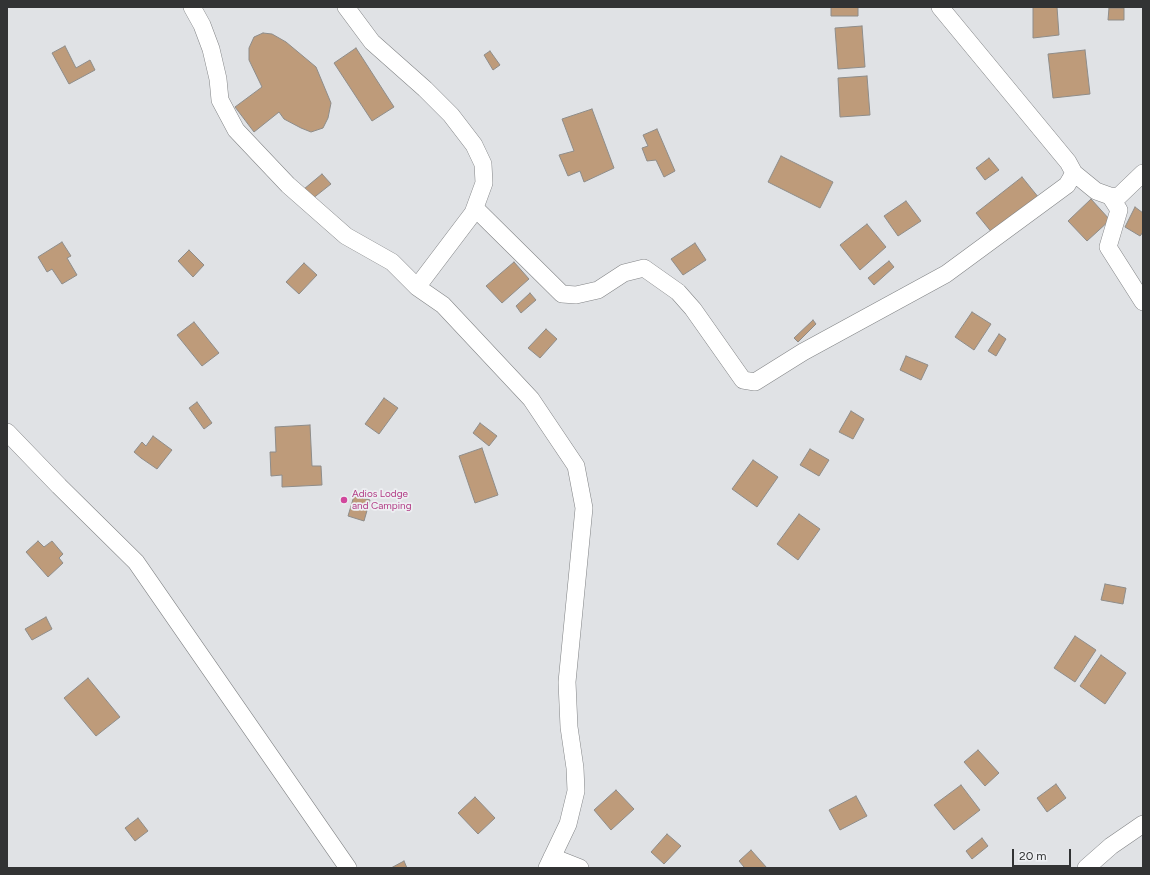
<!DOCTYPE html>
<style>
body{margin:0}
#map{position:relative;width:1150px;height:875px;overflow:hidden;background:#e0e2e5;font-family:Figtree,sans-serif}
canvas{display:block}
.frame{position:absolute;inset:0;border:8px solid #323334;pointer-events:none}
.scale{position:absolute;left:1012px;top:849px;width:59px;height:18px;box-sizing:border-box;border:2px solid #323334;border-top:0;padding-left:5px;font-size:12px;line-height:14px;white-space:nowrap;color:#323334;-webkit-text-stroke:3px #edeff2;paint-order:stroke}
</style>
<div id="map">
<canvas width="1150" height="875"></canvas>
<div class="frame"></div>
<div class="scale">20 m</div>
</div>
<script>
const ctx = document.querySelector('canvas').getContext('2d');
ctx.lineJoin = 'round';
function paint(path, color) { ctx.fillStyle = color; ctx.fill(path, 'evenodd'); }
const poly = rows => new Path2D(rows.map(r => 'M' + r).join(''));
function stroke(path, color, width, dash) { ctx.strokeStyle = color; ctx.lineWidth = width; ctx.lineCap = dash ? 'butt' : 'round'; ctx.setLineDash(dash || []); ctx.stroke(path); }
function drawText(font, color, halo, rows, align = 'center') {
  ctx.font = font + ' Figtree,sans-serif'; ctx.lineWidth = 3.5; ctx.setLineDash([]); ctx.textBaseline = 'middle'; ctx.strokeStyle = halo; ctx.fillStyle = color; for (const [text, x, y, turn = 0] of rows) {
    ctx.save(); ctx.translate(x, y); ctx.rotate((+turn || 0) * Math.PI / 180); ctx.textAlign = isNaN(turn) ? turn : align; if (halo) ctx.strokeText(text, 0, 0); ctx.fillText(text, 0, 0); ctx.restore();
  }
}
const building = poly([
 [831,7,858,7,858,16,831,16,831,7],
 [1033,7,1057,7,1059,35,1033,38,1033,7],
 [1109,8,1124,8,1124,20,1108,20,1109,8],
 [862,26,865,67,838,69,835,28,862,26],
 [263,33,272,34,286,42,316,67,331,103,328,118,323,128,311,132,301,128,284,119,279,112,254,132,235,107,262,87,249,60,249,48,254,37,263,33],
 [65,46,76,68,90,60,95,70,69,84,52,53,65,46],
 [356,48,394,107,372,121,334,63,356,48],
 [1085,50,1090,94,1053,98,1048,54,1085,50],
 [490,51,500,65,493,70,484,55,490,51],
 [867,76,870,115,840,117,838,78,867,76],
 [592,109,614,168,584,182,580,171,568,176,559,155,574,151,562,119,592,109],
 [657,129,675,171,664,177,656,160,647,161,642,148,648,146,643,135,657,129],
 [781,156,833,182,820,208,768,182,781,156],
 [989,158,999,170,985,180,976,168,989,158],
 [322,174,331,184,312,199,304,189,322,174],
 [1022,177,1039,198,993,234,976,213,1022,177],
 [1091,199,1110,220,1087,241,1068,221,1091,199],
 [906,201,921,221,898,236,884,216,906,201],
 [1135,207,1143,213,1143,232,1140,236,1125,227,1135,207],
 [867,224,886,247,860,270,840,245,867,224],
 [62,242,71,256,67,258,77,275,62,284,52,269,47,272,38,257,62,242],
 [695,243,706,260,683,275,671,259,695,243],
 [189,250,204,265,193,277,178,261,189,250],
 [889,261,894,267,874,285,868,278,889,261],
 [514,262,529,279,502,303,486,286,514,262],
 [304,263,317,275,299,294,286,282,304,263],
 [530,293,536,300,521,313,516,306,530,293],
 [972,312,991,324,974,350,955,337,972,312],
 [813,320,816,324,798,342,794,338,813,320],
 [194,322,219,353,202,366,177,335,194,322],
 [546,329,557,339,540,358,528,348,546,329],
 [999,334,1006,339,996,356,988,351,999,334],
 [906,356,928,365,921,380,900,370,906,356],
 [384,398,398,408,379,434,365,424,384,398],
 [197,402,212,423,204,429,189,408,197,402],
 [851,411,864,419,853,439,839,432,851,411],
 [480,423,497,436,489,446,473,433,480,423],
 [310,425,312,466,321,466,322,485,282,487,282,475,271,476,270,452,276,452,275,427,310,425],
 [153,436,172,450,157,469,141,458,134,452,142,442,146,446,153,436],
 [482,448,498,495,475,503,459,456,482,448],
 [810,449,829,460,819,476,800,465,810,449],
 [753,460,778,477,757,507,732,489,753,460],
 [354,496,370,500,364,521,348,516,354,496],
 [799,514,820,529,798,560,777,544,799,514],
 [38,541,44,547,52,541,63,554,59,558,63,563,48,577,26,552,38,541],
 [1105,584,1126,588,1123,604,1101,600,1105,584],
 [46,617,52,629,32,640,25,629,46,617],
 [1075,636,1096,650,1075,682,1054,668,1075,636],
 [1101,655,1126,673,1105,704,1080,686,1101,655],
 [88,678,120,717,96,736,64,698,88,678],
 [978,750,999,773,985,786,964,762,978,750],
 [1056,784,1066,798,1047,812,1037,798,1056,784],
 [961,785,980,810,954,830,934,805,961,785],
 [616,790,634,809,611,830,594,810,616,790],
 [856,796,867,816,840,830,829,810,856,796],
 [475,797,495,818,478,834,458,813,475,797],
 [138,818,148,831,135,841,125,828,138,818],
 [667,834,681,846,664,864,651,852,667,834],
 [982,838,988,846,972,859,966,851,982,838],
 [751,850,767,868,742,868,744,867,739,861,751,850],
 [404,861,407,868,391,868,404,861]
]);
const minor = poly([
 [192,7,202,25,211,49,218,79,220,100,236,130,288,185,346,236,392,262,417,287,443,305,531,399,576,466,584,508,567,682,569,727,575,768,576,791,568,824,547,868],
 [346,7,372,42,425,89,451,115,474,145,483,164,484,183,473,213,417,287],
 [940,7,1068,162,1074,173,1096,191,1110,196,1118,197,1143,173],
 [1110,196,1119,210,1108,247,1143,302],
 [475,208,562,294,576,295,598,290,624,273,644,268,678,292,693,309,743,380,755,382,803,352,946,274,1067,185,1074,173],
 [7,432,59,486,136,562,348,868],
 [552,857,580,868],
 [1086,868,1111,846,1143,824]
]);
const markers = [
 [344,500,4,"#d1479c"]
];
const hotelNames = [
 ["Adios Lodge",352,494],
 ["and Camping",352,506]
];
paint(building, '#be9b7a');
stroke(building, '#8e8c89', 1);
stroke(minor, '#828486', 18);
stroke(minor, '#fff', 17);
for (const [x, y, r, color] of markers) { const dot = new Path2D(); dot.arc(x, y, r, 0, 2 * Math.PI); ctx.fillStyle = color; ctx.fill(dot); stroke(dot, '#edeff2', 1.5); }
drawText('10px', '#b23c85', '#edeff2', hotelNames, 'left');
</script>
